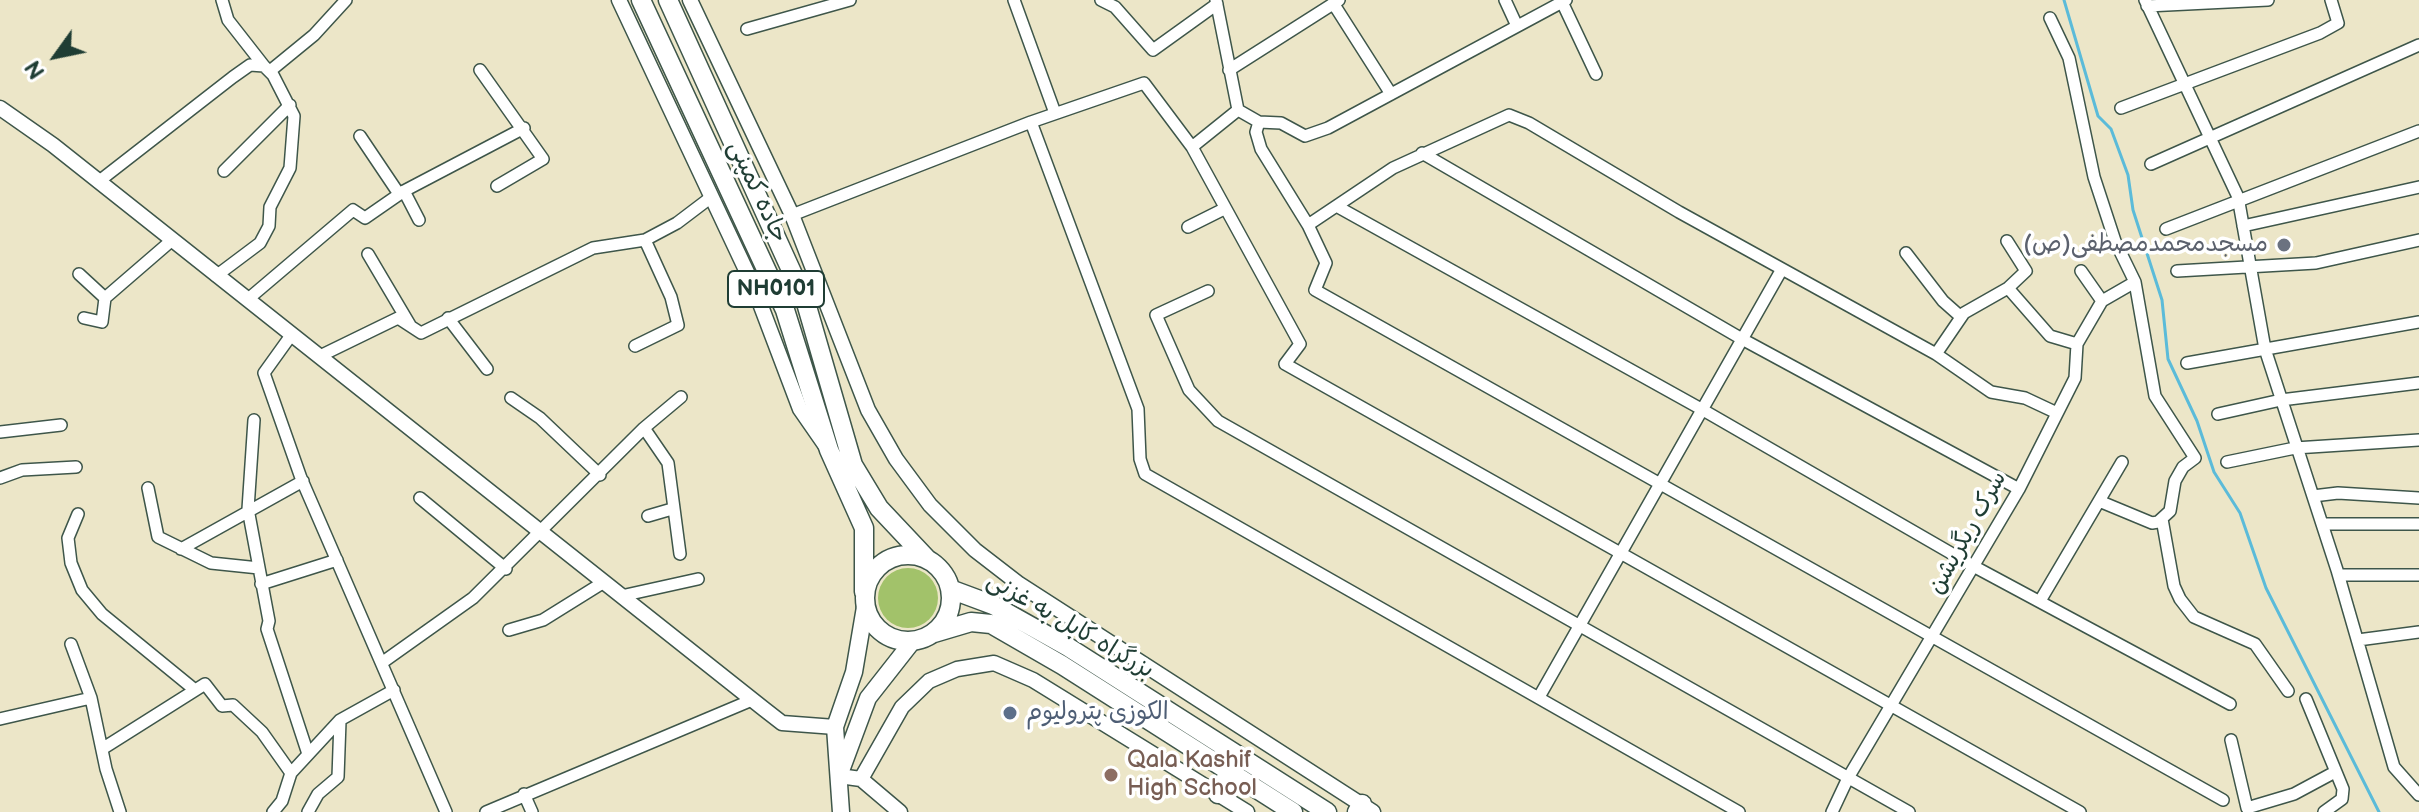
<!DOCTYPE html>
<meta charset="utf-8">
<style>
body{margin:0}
#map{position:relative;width:2419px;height:812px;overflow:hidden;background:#ece6c8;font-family:"Balsamiq Sans",sans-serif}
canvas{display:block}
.north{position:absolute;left:16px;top:16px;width:80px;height:80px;-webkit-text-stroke:6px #fff;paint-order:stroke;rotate:237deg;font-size:22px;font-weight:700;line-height:32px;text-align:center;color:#1f3d34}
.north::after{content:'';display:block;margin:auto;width:28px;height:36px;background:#1f3d34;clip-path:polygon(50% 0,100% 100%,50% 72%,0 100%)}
</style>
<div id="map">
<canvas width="2419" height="812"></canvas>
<div class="north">N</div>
</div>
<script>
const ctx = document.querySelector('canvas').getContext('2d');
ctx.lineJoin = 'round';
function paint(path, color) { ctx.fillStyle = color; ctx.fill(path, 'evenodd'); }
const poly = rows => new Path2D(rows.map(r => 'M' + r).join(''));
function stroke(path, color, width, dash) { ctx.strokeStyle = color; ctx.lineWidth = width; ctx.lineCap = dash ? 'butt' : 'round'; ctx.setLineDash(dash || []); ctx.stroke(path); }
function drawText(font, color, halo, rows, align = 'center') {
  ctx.font = font + ' "Balsamiq Sans","Playpen Sans Arabic",sans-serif'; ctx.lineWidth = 7; ctx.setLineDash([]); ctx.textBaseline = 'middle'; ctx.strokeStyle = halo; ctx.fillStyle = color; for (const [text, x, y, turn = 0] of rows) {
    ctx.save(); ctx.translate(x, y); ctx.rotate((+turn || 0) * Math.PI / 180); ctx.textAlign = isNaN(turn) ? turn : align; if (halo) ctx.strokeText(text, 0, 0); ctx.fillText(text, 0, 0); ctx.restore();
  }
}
const green = poly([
 '878 598a30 30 0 1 1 60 0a30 30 0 1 1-60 0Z'
]);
const stream = poly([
 [2064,0,2098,116,2111,129,2128,175,2133,210,2162,300,2168,359,2197,421,2214,472,2240,513,2266,588,2379,812]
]);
const minor = poly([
 [222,0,228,20,264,66],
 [1014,0,1055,113],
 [1101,0,1115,7,1153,50,1217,4],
 [1505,0,1517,26],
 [2145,0,2238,197,2265,349,2337,570,2394,767,2419,795],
 [1562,2,1596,74],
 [1333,3,1391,94],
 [2147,6,2268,0],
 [2050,18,2069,58,2094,177,2115,241,2135,282,2155,396,2195,458,2183,467,2175,481,2170,511,2158,522,2152,523,2099,501],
 [747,29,850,0],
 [480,70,543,159,497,186],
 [1229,70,1339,0],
 [270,71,314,35,346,0],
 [2121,108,2320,33,2338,23,2331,0],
 [1238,110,1259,122,1281,123,1305,136,1328,128,1566,0],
 [1031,122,1138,409,1140,459,1145,474,1739,812],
 [1259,122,1256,132,1261,149,1308,225],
 [360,136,399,194],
 [1192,147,1238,110,1216,0],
 [1422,153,1742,339,2019,489],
 [2151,164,2419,45],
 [224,171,290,105],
 [98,182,233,77,250,65,264,66,273,75,294,116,290,168,270,207,269,226,260,243,216,276],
 [404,191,419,220],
 [1338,207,1703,410,1975,567,2230,704],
 [792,215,1031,122,1144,83,1192,147,1300,344,1285,364,2080,812],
 [2243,226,2419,187],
 [1188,227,1224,209],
 [2166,229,2419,131],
 [1906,253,1943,301,1961,317],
 [368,254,410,325],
 [2081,271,2102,301],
 [2177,271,2316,263,2419,240],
 [79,274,105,298],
 [2008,288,2050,336,2077,344],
 [1208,291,1156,315,1189,390,1218,421,1909,812],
 [247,300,353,210,365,218,404,191,524,128],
 [84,318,102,322,105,298,171,241],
 [448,318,487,369],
 [292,334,264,373,301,478,446,812],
 [635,346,678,325,671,297,645,240],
 [1936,354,1964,313,2008,288,2026,271,2007,241],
 [320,356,398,318,421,333,593,248,645,240,677,223,710,198],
 [2187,363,2419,322],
 [511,398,540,418,600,475],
 [2057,413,2025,398,1991,392,1936,354,1679,212,1529,123,1509,115,1393,168,1308,225,1326,263,1315,290,2223,800],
 [2218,414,2281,400,2419,383],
 [254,420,248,509,269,621,267,629,308,754],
 [644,428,668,463,680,554],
 [0,432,61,425],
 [2227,462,2295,448,2419,440],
 [0,478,22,470,76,467],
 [148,488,158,537,211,563,259,568],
 [2313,496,2338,493,2419,498],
 [420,498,506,569],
 [78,514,68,538,71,563,82,590,102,614,195,690],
 [648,516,672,509],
 [2162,519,2174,586,2180,599,2194,617,2255,644,2288,691],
 [2322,524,2419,524],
 [181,549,303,481],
 [2339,575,2419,575],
 [261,584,337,560],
 [621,596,698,579],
 [2040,601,2122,462],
 [509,630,543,620,604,582],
 [2358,640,2419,632],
 [71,644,91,698,106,769,120,812],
 [383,662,473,598,644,428,681,397],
 [1539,697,1782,269],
 [2306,699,2343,789,2342,799,2324,812],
 [0,719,91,698],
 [2231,740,2247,808,2294,794,2335,772],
 [102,749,205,684,222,706,233,705,262,732,291,773],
 [524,794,532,812],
 [273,812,282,801,291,773,340,720,394,690],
 [308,812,318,794,338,777,340,721],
 [486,812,752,700],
 [1832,812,1848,778,2019,489,2075,378,2077,344,2102,301,2135,282]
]);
const tertiary = poly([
 [619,0,753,285,800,409,825,445],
 [690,0,792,215,868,410,896,459,930,505,975,550,1019,584,1373,812],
 [0,108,53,145,764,709,782,723,835,727],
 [839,776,861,779,900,812],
 [861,779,902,707,929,681,957,669,994,663,1033,680,1247,812]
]);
const secondary = poly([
 [842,768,868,698,912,642],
 [841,812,835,727,854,672,865,607]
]);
const trunk = poly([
 [641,0,785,310,829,450,864,528,864,592],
 [668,0,806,303,853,465,879,508,928,560],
 '865 598a43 43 0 1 1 86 0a43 43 0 1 1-86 0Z',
 [950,589,993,605,1068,647,1327,812],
 [934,633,971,622,991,624,1062,665,1293,812],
 [1218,794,1229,772],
 [1357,812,1362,804]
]);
const markers = [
 [2284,245,8,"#6b7280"],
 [1010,713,8,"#5c6f8a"],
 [1111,775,8,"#8d6e63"]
];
const shields = [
 [776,289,96]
];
const shieldNames = [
 ["NH0101",776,289]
];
const streetNames = [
 ["جاده کمپنی",757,192,65],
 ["سرک ریگریشن",1968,533,-61],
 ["بزرگراه کابل به غزنی",1070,626,30]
];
const worshipNames = [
 ["مسجدمحمدمصطفی(ص)",2268,245]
];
const serviceNames = [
 ["الکوزی پترولیوم",1026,713]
];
const educationNames = [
 ["Qala Kashif",1127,761],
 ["High School",1127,789]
];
paint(green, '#a2c26a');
stroke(stream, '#5bbbd9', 3);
stroke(minor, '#3e564a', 14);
stroke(tertiary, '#3e564a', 17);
stroke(secondary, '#3e564a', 19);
stroke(trunk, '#3e564a', 21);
stroke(minor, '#fff', 11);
stroke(tertiary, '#fff', 14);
stroke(secondary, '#fff', 16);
stroke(trunk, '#fff', 18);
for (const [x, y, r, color] of markers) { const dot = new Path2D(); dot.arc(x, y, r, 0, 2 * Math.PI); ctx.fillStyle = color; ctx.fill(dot); stroke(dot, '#fff', 3); }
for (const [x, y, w] of shields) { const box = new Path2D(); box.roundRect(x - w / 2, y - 18, w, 36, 6); ctx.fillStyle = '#fff'; ctx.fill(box); stroke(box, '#1f3d34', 2); }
drawText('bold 22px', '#1f3d34', null, shieldNames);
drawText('24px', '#1f3d34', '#fff', streetNames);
drawText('24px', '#5b616d', '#fff', worshipNames, 'right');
drawText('24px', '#4e5e75', '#fff', serviceNames, 'left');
drawText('24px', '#785e54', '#fff', educationNames, 'left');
</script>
